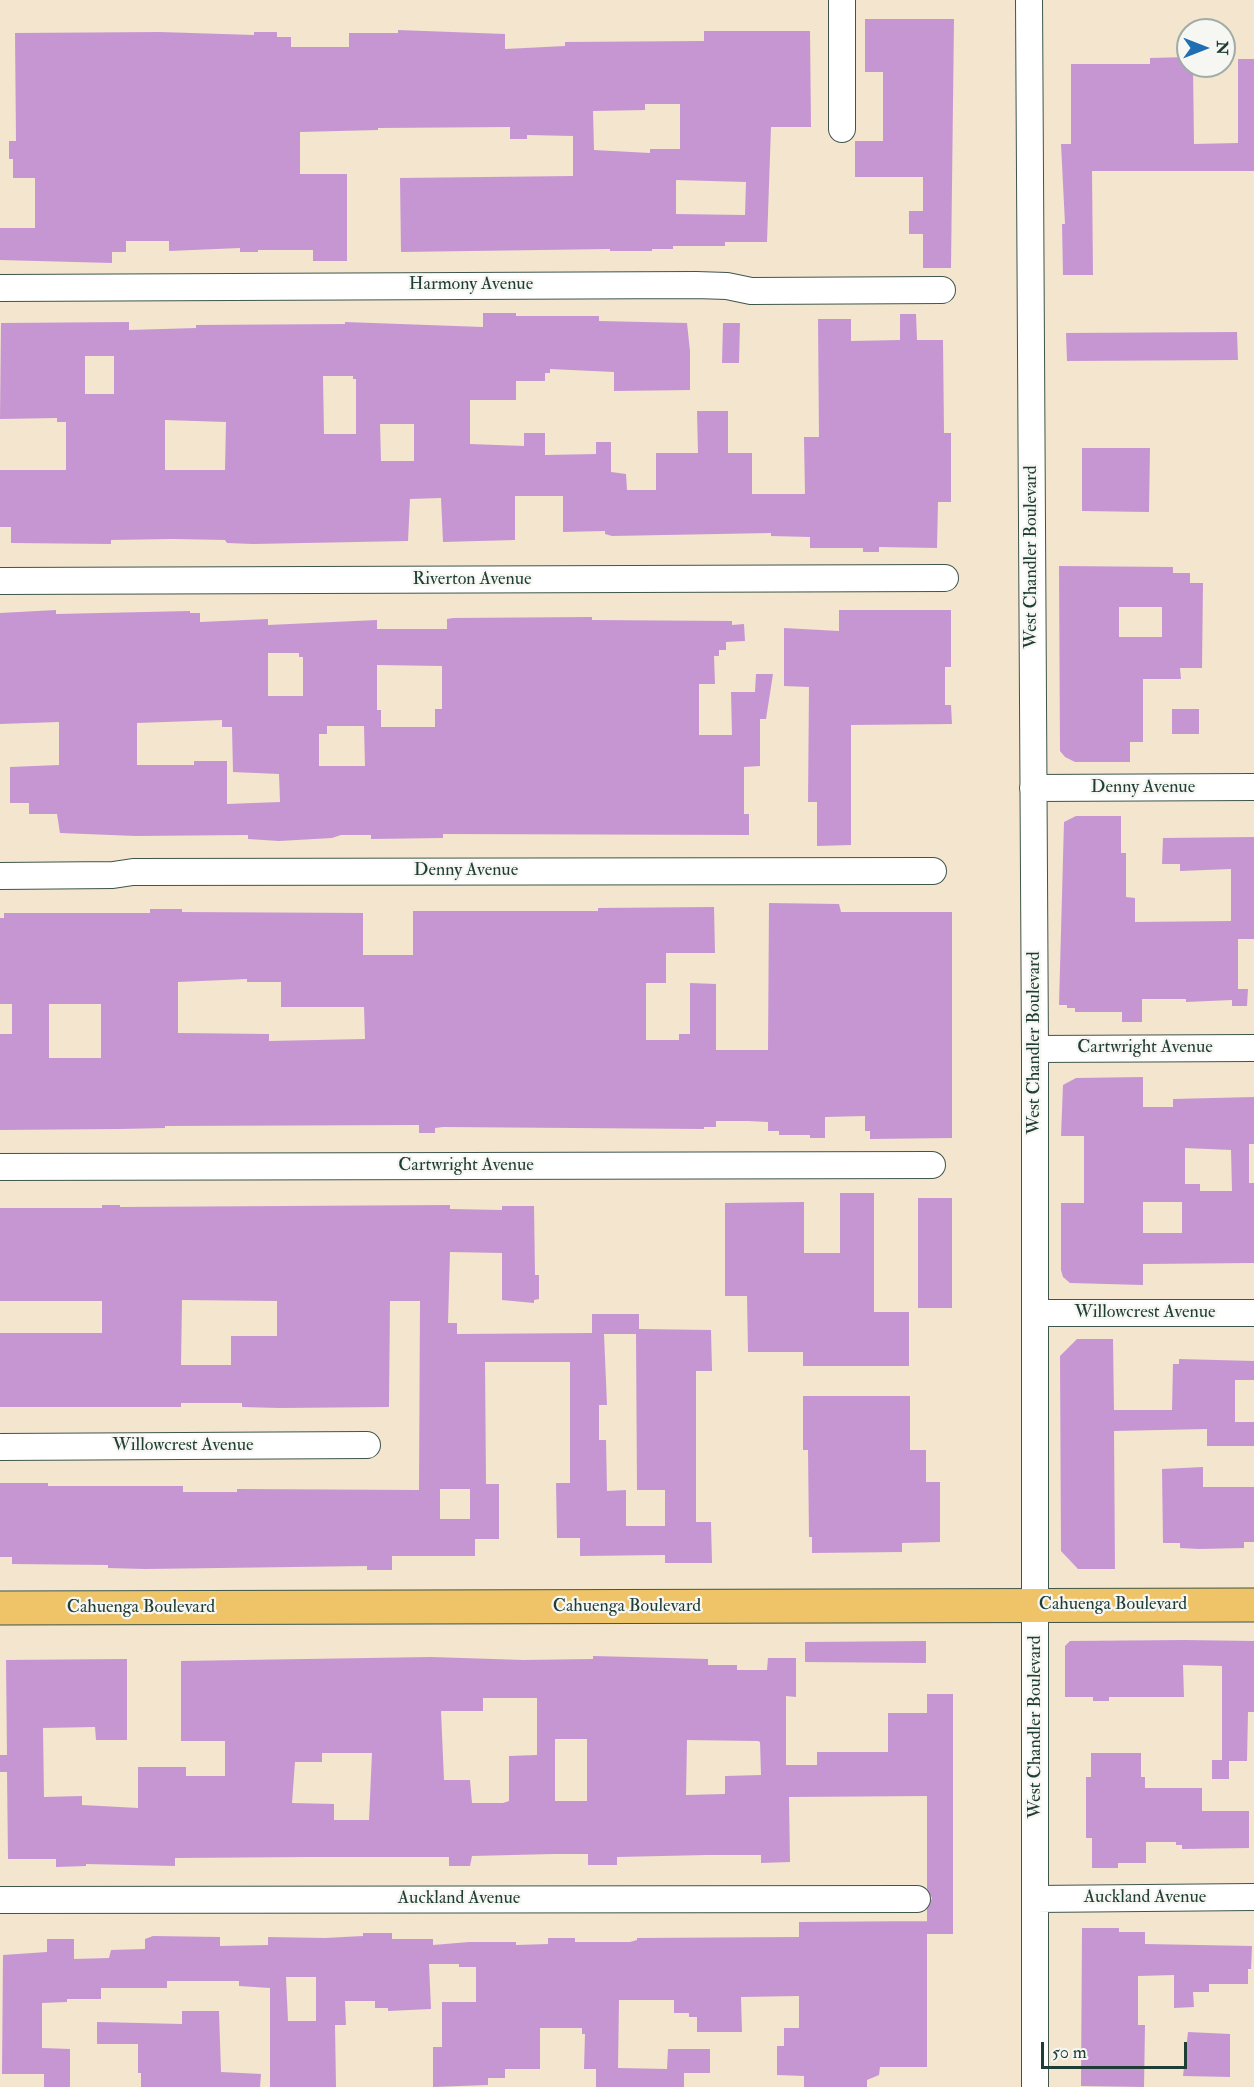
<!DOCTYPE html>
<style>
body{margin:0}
#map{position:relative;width:1254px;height:2087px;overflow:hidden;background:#f3e5ce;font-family:"IM FELL Double Pica",serif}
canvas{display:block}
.north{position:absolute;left:1176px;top:18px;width:60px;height:60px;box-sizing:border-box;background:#f6f6f2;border:2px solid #a0aca6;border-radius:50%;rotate:90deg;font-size:16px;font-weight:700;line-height:24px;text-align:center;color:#1f3d34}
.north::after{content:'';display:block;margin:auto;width:21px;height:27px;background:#1f6fb2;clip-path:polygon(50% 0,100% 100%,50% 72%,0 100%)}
.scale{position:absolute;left:1041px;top:2042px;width:146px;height:27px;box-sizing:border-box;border:3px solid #1f3d34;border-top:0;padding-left:8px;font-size:18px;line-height:21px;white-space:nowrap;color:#1f3d34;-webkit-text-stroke:4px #f6f6f2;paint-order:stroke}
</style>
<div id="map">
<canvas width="1254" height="2087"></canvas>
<div class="north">N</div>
<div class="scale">50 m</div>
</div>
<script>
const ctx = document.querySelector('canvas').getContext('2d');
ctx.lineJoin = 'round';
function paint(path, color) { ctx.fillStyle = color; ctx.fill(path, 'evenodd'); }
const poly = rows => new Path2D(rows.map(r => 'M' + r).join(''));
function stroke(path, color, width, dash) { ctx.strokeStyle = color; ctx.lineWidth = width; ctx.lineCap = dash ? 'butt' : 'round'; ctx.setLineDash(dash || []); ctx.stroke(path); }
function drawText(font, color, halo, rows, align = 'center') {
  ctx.font = font + ' "IM FELL Double Pica",serif'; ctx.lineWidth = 4.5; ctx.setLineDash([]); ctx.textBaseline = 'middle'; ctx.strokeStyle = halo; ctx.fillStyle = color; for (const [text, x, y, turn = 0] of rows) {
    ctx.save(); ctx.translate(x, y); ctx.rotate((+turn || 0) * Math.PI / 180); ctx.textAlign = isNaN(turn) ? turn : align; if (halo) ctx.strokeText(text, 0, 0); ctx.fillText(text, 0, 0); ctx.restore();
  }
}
const building = poly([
 [865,19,954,19,951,268,923,268,923,234,909,234,909,211,923,211,923,177,855,177,855,141,883,141,883,72,865,72],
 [398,30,505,34,505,49,565,46,565,42,704,41,704,31,810,31,811,127,771,127,767,242,725,242,725,246,673,246,673,249,652,249,652,251,610,251,610,249,401,252,400,178,573,176,573,136,527,135,527,139,510,139,510,127,378,128,378,130,300,132,300,174,347,174,347,261,313,261,313,250,258,250,258,252,240,252,240,248,169,251,169,241,126,241,126,252,112,252,112,263,0,260,0,228,35,228,35,178,13,178,13,159,9,159,9,141,16,141,15,33,160,32,254,35,254,32,277,32,277,37,291,37,291,47,349,47,349,33,398,33],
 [645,104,680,104,680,149,650,149,650,153,594,150,593,111,645,110],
 [676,180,746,182,745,215,676,214],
 [1188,57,1188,66,1193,66,1194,144,1238,143,1238,59,1254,59,1254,171,1092,171,1093,275,1063,275,1062,224,1065,224,1061,144,1071,144,1071,64,1150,64,1150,58],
 [483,313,516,313,516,316,599,316,599,321,687,323,690,351,690,390,614,391,614,372,550,369,550,373,545,373,545,381,516,381,516,400,470,400,470,444,524,446,524,433,545,433,545,455,596,454,596,442,611,442,611,472,626,474,627,490,656,490,656,453,698,453,697,411,728,411,728,453,752,453,752,494,805,494,804,437,819,437,818,319,851,319,851,341,900,340,900,314,916,314,917,340,943,340,944,433,951,433,951,502,938,502,937,548,879,547,879,552,863,552,863,548,810,548,810,537,771,536,771,533,612,536,605,534,605,531,563,532,563,496,515,496,515,540,443,542,441,498,410,499,408,541,253,544,227,543,225,540,173,539,111,540,111,544,11,543,11,527,0,527,0,470,66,470,66,422,57,422,57,418,0,419,1,323,129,322,129,330,196,328,196,325,345,324,345,322,483,327],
 [85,356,114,356,114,394,85,394],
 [323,376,353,376,353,379,356,379,356,434,324,434],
 [165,420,226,422,225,470,165,470],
 [380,424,414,424,414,461,381,461],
 [723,323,740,323,739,363,722,363],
 [1237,332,1238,360,1067,361,1066,333],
 [1082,448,1150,448,1149,512,1082,511],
 [1059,566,1173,567,1173,573,1190,573,1190,583,1203,583,1202,668,1180,668,1181,679,1143,679,1143,742,1130,742,1130,762,1075,762,1065,757,1060,751],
 [1119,607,1162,607,1162,637,1119,637],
 [56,610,56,614,190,611,190,613,200,613,200,622,268,619,268,625,377,620,377,629,447,629,447,619,453,618,592,617,592,620,732,621,732,625,744,624,745,641,726,642,726,650,719,650,719,656,714,656,715,684,699,684,699,735,732,735,731,692,755,692,756,674,773,674,766,719,760,719,760,766,744,767,744,814,749,814,749,835,443,834,443,838,371,839,371,835,341,835,332,838,279,841,248,839,248,835,136,836,60,833,57,814,29,814,29,803,10,803,10,767,59,765,59,722,0,724,0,613],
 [268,653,299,653,299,657,303,657,303,696,268,696],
 [377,665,442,666,442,709,435,709,435,727,381,727,381,710,377,710],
 [222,720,222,727,232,727,233,772,279,774,280,802,227,804,227,761,194,761,194,765,137,765,137,723],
 [327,726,364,726,365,766,319,766,319,734,327,734],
 [839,610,951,610,951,667,945,667,945,705,951,705,952,724,851,725,851,845,817,846,817,802,808,802,809,687,784,686,784,628,839,631],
 [1172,709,1199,709,1199,734,1172,734],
 [1076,816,1121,816,1121,853,1126,853,1126,897,1135,898,1135,922,1231,921,1231,869,1180,871,1180,864,1162,864,1163,838,1254,837,1254,939,1238,939,1238,989,1248,989,1247,1006,1232,1006,1232,1000,1186,1002,1186,999,1142,999,1142,1022,1122,1022,1122,1012,1075,1012,1075,1008,1067,1008,1067,1005,1059,1005,1064,822],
 [769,903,839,904,841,912,952,912,952,1138,870,1139,870,1131,865,1131,865,1116,825,1117,825,1138,810,1138,810,1135,779,1135,779,1131,768,1131,768,1122,748,1121,716,1121,716,1127,704,1127,704,1129,443,1127,435,1128,435,1133,419,1133,419,1125,165,1126,165,1128,120,1129,0,1130,0,1034,12,1034,12,1004,0,1004,0,918,4,918,4,913,150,913,150,909,182,909,182,912,363,913,363,955,413,955,413,911,598,911,598,908,714,907,715,953,666,953,666,983,646,983,646,1040,679,1040,679,1034,690,1034,690,983,716,984,716,1050,768,1050],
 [247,979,247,982,281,982,281,1007,364,1007,365,1039,269,1041,269,1034,178,1033,178,982],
 [49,1004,101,1004,101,1058,49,1058],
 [1143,1077,1143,1107,1173,1107,1173,1099,1254,1097,1254,1144,1249,1144,1249,1183,1254,1183,1254,1263,1143,1264,1143,1285,1070,1283,1063,1277,1061,1270,1061,1203,1084,1203,1084,1136,1061,1136,1063,1085,1076,1078],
 [1185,1148,1231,1150,1232,1191,1200,1191,1200,1184,1185,1184],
 [1143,1202,1182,1202,1182,1233,1143,1233],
 [840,1193,874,1193,874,1312,909,1312,909,1366,803,1366,803,1352,748,1352,747,1296,725,1296,725,1203,804,1202,804,1253,840,1253],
 [918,1198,952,1198,952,1308,918,1308],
 [102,1205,120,1205,120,1207,450,1205,450,1209,502,1210,502,1206,534,1206,535,1275,539,1275,539,1299,534,1300,534,1303,502,1300,502,1253,450,1252,448,1323,457,1323,457,1334,592,1333,592,1314,639,1314,639,1329,711,1330,712,1371,696,1371,696,1522,711,1522,712,1563,665,1563,665,1555,580,1556,580,1538,557,1538,556,1483,570,1483,570,1362,485,1362,486,1484,499,1484,499,1539,475,1539,475,1556,392,1556,392,1570,367,1570,367,1566,145,1569,108,1568,108,1565,12,1564,12,1557,0,1557,0,1483,48,1483,48,1486,183,1486,183,1492,237,1492,237,1489,419,1490,420,1301,390,1301,389,1407,279,1408,242,1407,242,1403,181,1403,181,1407,0,1407,0,1333,102,1333,102,1301,0,1301,0,1208,102,1208],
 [182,1300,277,1301,277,1336,231,1336,231,1365,181,1365],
 [604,1334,636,1334,637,1490,665,1490,665,1526,626,1526,626,1490,607,1491,606,1440,599,1440,599,1405,607,1405],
 [440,1489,470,1489,470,1519,440,1519],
 [1077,1339,1113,1339,1114,1410,1172,1410,1173,1364,1179,1364,1179,1359,1254,1361,1254,1380,1235,1380,1235,1422,1254,1422,1254,1446,1207,1446,1207,1429,1114,1431,1115,1569,1078,1569,1061,1551,1060,1356],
 [803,1396,910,1396,910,1450,926,1450,926,1482,940,1482,940,1542,902,1543,902,1552,812,1553,812,1537,809,1537,808,1450,803,1450],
 [1203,1467,1203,1487,1254,1487,1254,1542,1244,1542,1244,1548,1199,1549,1180,1548,1180,1543,1163,1543,1162,1469],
 [1184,1640,1254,1641,1254,1712,1248,1712,1247,1761,1229,1761,1229,1779,1212,1779,1212,1760,1222,1760,1222,1666,1183,1665,1184,1697,1109,1697,1109,1701,1093,1701,1093,1697,1065,1697,1065,1646,1070,1641],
 [926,1641,926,1663,805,1662,805,1642],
 [593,1656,708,1659,708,1665,737,1665,737,1670,767,1670,768,1658,796,1658,796,1697,786,1696,786,1765,817,1765,817,1752,888,1752,888,1713,927,1713,927,1694,953,1694,953,1934,927,1934,927,1909,932,1898,927,1889,927,1796,789,1797,790,1862,761,1863,761,1855,707,1855,617,1857,617,1865,588,1865,588,1854,553,1854,472,1856,470,1866,449,1866,449,1857,309,1857,175,1858,175,1866,86,1864,86,1866,56,1867,56,1859,8,1859,7,1772,0,1772,0,1755,7,1755,6,1660,127,1659,127,1740,96,1740,95,1727,43,1728,44,1797,82,1796,82,1805,138,1808,138,1767,186,1767,186,1776,225,1776,225,1741,181,1741,181,1661,431,1657,524,1660,593,1659],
 [483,1698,537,1698,537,1755,509,1756,509,1801,503,1803,472,1803,470,1780,444,1780,441,1711,483,1711],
 [555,1739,587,1739,587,1801,555,1801],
 [687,1740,758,1741,760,1742,761,1775,725,1776,725,1794,686,1795],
 [322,1753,372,1753,369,1820,334,1820,334,1804,292,1803,295,1762,322,1762],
 [1091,1753,1141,1753,1141,1777,1145,1777,1145,1788,1202,1788,1202,1811,1249,1811,1249,1848,1182,1849,1182,1845,1176,1845,1176,1842,1146,1842,1146,1863,1118,1863,1118,1868,1092,1868,1092,1838,1086,1838,1086,1777,1091,1777],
 [927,1921,927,2067,880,2067,879,2075,867,2080,867,2087,804,2087,804,2076,777,2075,777,2046,784,2046,784,2028,799,2028,799,1996,741,1997,742,2032,697,2032,697,2017,689,2017,689,2013,674,2013,674,2000,619,2000,618,2068,667,2069,668,2049,710,2049,710,2073,684,2073,684,2087,596,2087,596,2069,584,2069,585,2034,582,2034,582,2028,540,2028,540,2069,505,2069,505,2078,488,2078,488,2085,433,2087,433,2047,442,2047,442,2002,476,2002,476,1967,459,1967,459,1964,429,1964,431,2009,388,2011,388,2008,375,2008,375,2001,345,2001,346,2025,335,2025,336,2087,270,2087,270,1988,239,1986,239,1981,167,1981,167,1988,101,1988,101,1999,67,1999,67,2002,42,2003,42,2048,70,2049,70,2087,44,2087,44,2074,2,2074,3,1955,47,1952,47,1939,74,1939,74,1959,109,1958,111,1950,145,1949,145,1939,153,1936,220,1937,220,1946,268,1945,268,1937,325,1938,363,1936,363,1933,392,1933,392,1939,433,1939,433,1945,469,1942,516,1942,516,1945,548,1944,548,1938,575,1938,575,1942,630,1942,637,1940,637,1938,799,1937,799,1922],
 [286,1977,316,1977,316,2021,288,2021],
 [1082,1928,1119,1928,1119,1932,1145,1932,1145,1944,1252,1946,1251,1969,1248,1969,1248,1984,1209,1984,1209,1992,1193,1992,1194,2007,1174,2008,1174,1975,1138,1976,1138,2025,1145,2025,1144,2087,1081,2086],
 [182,2011,219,2011,221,2072,261,2074,260,2087,141,2087,141,2073,138,2073,138,2044,97,2044,97,2022,182,2024],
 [1188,2032,1230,2034,1230,2077,1183,2076]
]);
const minor = poly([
 [842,0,842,129],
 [1029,0,1035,1049,1035,2087],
 [0,288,696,285,727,286,751,291,942,290],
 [0,581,945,578],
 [1033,788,1254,787],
 [0,876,113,875,133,872,933,871],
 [1035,1049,1254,1048],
 [0,1167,932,1165],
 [1036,1313,1254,1313],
 [0,1447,367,1445],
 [1035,1899,1254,1897],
 [0,1900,917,1899]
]);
const major = poly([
 [0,1608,1254,1605]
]);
const streetNames = [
 ["Harmony Avenue",471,285],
 ["West Chandler Boulevard",1032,557,-90],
 ["Riverton Avenue",472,580],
 ["Denny Avenue",1143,788],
 ["Denny Avenue",466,871],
 ["West Chandler Boulevard",1035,1043,-90],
 ["Cartwright Avenue",1145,1048],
 ["Cartwright Avenue",466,1166],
 ["Willowcrest Avenue",1145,1313],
 ["Willowcrest Avenue",183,1446],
 ["Cahuenga Boulevard",1113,1605],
 ["Cahuenga Boulevard",627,1607],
 ["Cahuenga Boulevard",141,1608],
 ["West Chandler Boulevard",1036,1727,-90],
 ["Auckland Avenue",1145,1898],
 ["Auckland Avenue",459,1899]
];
paint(building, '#c696d3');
stroke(minor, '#3f564b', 28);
stroke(major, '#3f564b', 35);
stroke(minor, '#fff', 26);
stroke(major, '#efc469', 33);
drawText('18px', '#1f3d34', '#f6f6f2', streetNames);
</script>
